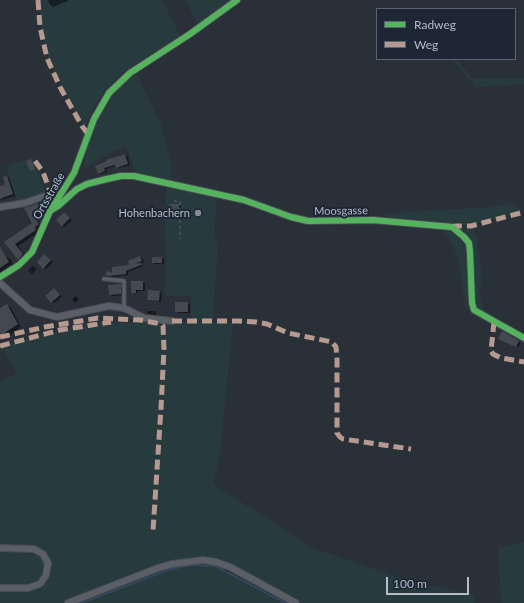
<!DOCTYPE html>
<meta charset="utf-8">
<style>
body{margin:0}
#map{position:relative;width:524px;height:603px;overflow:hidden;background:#2a3038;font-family:Lato,sans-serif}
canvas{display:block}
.legend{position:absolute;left:376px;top:8px;width:140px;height:52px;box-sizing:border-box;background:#1d2633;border:1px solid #59626f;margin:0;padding:5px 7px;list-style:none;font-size:12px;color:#b4bcc9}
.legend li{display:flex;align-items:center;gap:8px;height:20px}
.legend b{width:20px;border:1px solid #59626f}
.scale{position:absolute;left:386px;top:577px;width:83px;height:18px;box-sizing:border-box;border:2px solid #b4bcc9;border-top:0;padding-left:5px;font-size:12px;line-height:14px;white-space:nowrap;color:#b4bcc9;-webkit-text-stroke:3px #1d2633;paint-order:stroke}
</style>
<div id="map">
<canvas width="524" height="603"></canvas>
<ul class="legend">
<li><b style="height:5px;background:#56b35d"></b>Radweg</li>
<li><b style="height:5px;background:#b69a8f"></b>Weg</li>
</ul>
<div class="scale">100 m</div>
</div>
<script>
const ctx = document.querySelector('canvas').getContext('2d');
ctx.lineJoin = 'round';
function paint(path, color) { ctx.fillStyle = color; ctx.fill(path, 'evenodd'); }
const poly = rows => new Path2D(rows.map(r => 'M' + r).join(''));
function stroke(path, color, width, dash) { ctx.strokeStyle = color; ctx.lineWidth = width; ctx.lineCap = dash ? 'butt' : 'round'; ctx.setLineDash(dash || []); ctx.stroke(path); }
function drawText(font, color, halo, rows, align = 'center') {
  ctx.font = font + ' Lato,sans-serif'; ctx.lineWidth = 4; ctx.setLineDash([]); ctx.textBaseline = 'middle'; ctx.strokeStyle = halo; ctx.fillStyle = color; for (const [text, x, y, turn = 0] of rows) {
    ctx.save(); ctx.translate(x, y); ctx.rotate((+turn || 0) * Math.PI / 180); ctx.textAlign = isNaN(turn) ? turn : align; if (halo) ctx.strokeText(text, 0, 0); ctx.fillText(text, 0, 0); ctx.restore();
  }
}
const green = poly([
 [39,0,162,0,181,38,143,59,121,74,106,88,94,107,86,125,83,126,61,87,48,58,41,27],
 [186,0,232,0,198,26],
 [452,59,456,59,473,79,524,79,524,84,476,87],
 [136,73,161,125,172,166,171,182,136,173,126,146,105,156,84,169,85,160,83,159,90,135,101,110,112,94],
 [32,157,46,194,19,203,6,167],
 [166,186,217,198,214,238,218,239,213,323,233,322,220,454,213,484,315,549,415,583,474,594,475,603,303,603,215,561,193,557,166,563,63,603,0,603,0,382,17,373,0,346,93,322,191,323,191,296,165,296,166,239,164,236],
 [508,203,522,210,511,215,506,215,490,221,469,225,460,225,404,221,379,214,491,207],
 [440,228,453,230,459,235,465,244,468,265,468,310,465,305,458,257,448,236],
 [473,228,477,239,482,275,480,290,481,302,485,310,492,315,499,318,499,319,481,311,476,306,475,298,474,258,472,242,469,236,462,229],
 [524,542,524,603,501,603,498,548],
 [193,564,215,565,287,603,77,603,171,567]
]);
const shadow = poly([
 [48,0,68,0,68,1,53,7,50,5],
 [125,155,128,157,130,165,119,168,116,166,106,169,107,172,101,174,98,173,96,167],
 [7,177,9,178,15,196,2,200,0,199,0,188,6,185],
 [43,203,46,205,49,210,35,217,42,226,37,229,39,232,18,246,26,257,22,261,18,259,5,243,33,223,26,208],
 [179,205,181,206,181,218,170,217],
 [64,213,72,220,65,227,57,220],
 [5,256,11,260,14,266,0,274,0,259],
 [47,256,53,262,46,269,44,268],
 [140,257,142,258,144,262,140,264,143,266,128,272,128,275,112,277,106,274,113,275,131,265],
 [162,258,164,259,164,264,155,264,153,263],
 [33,266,37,269,32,274,28,270],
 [143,282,145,283,145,291,138,291,138,293,132,292],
 [121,286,123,287,123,295,112,296,110,294],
 [54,289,62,297,54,303,52,302],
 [159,292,162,293,161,302,148,300],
 [76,296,79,300,75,303,72,299],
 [187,303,190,304,190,313,178,313,176,311],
 [6,306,11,308,21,327,8,336,2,338,0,337,0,309],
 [147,311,154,311,156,312,156,315,149,314,147,313],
 [502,332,521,343,518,347,501,340]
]);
const stream = poly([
 [82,603,171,569,193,565,215,566,285,603]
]);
const building = poly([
 [125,154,128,164,116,168,115,165,104,168,105,171,98,174,95,166,107,161,106,160],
 [31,159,35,169,30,171,26,161],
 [7,176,13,194,0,199,0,186,5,185,3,177],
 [43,202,46,208,33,215,39,224,35,227,36,230,15,244,23,254,18,260,4,242,32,223,24,208],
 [169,204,179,204,179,218,169,217],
 [64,212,70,218,62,226,56,220],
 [0,247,9,262,0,268],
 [44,254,51,260,43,269,37,262],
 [140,256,142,261,136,264,141,263,141,265,126,271,126,274,109,276,105,274,107,271,112,273,112,267,129,265,128,261],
 [152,257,162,257,162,263,152,263],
 [131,281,143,281,143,290,136,290,136,293,131,293],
 [121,284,121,294,109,295,108,285],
 [54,288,60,295,51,303,45,296],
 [148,290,160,291,159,301,147,300],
 [175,302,188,302,188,312,175,312],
 [7,304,18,324,0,336,0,308],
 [502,331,519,341,516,347,498,339]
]);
const path = poly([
 [174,201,180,202,180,239]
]);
const service = poly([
 [104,279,124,281,124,308]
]);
const minor = poly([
 [0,207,25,203,45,196,62,192],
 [50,211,58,206,77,189,87,184,107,179,121,176,134,176,244,200,291,217,308,221,373,220,452,227,464,237,469,243,470,252,472,303,474,310,524,338],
 [0,277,19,265,32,252,50,211,74,173,94,119,109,93,130,73,190,34,237,0],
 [0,283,30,310,57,317,109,306,124,308,144,318,172,321],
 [0,548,34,549,43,554,48,563,46,575,41,583,37,585,28,588,0,588],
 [68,603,158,568,172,564,203,560,216,562,230,567,296,603]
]);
const quiet = poly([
 [38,0,40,27,47,58,60,87,82,126,88,134],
 [35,161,43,172,51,194],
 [452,227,456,226,471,226,524,212],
 [172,321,238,321,256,322,267,324,288,333,332,342,336,347,337,359,337,433,340,437,343,439,411,449],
 [494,322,491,351,493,354,501,358,524,362],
 [0,337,45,327,98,318,140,320,161,324,163,326,164,349,161,408,153,531],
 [0,346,60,330,111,322]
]);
const cycleway = poly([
 [50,211,58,206,77,189,87,184,107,179,121,176,134,176,244,200,291,217,308,221,373,220,452,227,464,237,469,243,470,252,472,303,474,310,524,338],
 [0,277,19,265,32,252,50,211,74,173,94,119,109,93,130,73,190,34,237,0]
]);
const markers = [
 [198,213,4,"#848b96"]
];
const streetNames = [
 ["Ortsstraße",49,196,-60],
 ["Moosgasse",341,211,-1]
];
const poiNames = [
 ["Hohenbachern",190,213]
];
paint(green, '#273a3e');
paint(shadow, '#0007');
stroke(stream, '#384963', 1.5);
paint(building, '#444950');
stroke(service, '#484c53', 5);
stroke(minor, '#484c53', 8);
stroke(path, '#5d636a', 1, [3, 3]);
stroke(service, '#5a5e66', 3);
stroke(minor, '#5a5e66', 6);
stroke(quiet, '#b69a8f', 5, [10, 5]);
stroke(cycleway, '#56b35d', 6);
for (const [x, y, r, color] of markers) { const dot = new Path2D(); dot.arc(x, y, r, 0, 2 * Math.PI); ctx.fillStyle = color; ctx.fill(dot); stroke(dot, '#1d2633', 1.5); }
drawText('11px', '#b4bcc9', '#1d2633', streetNames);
drawText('11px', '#b4bcc9', '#1d2633', poiNames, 'right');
</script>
